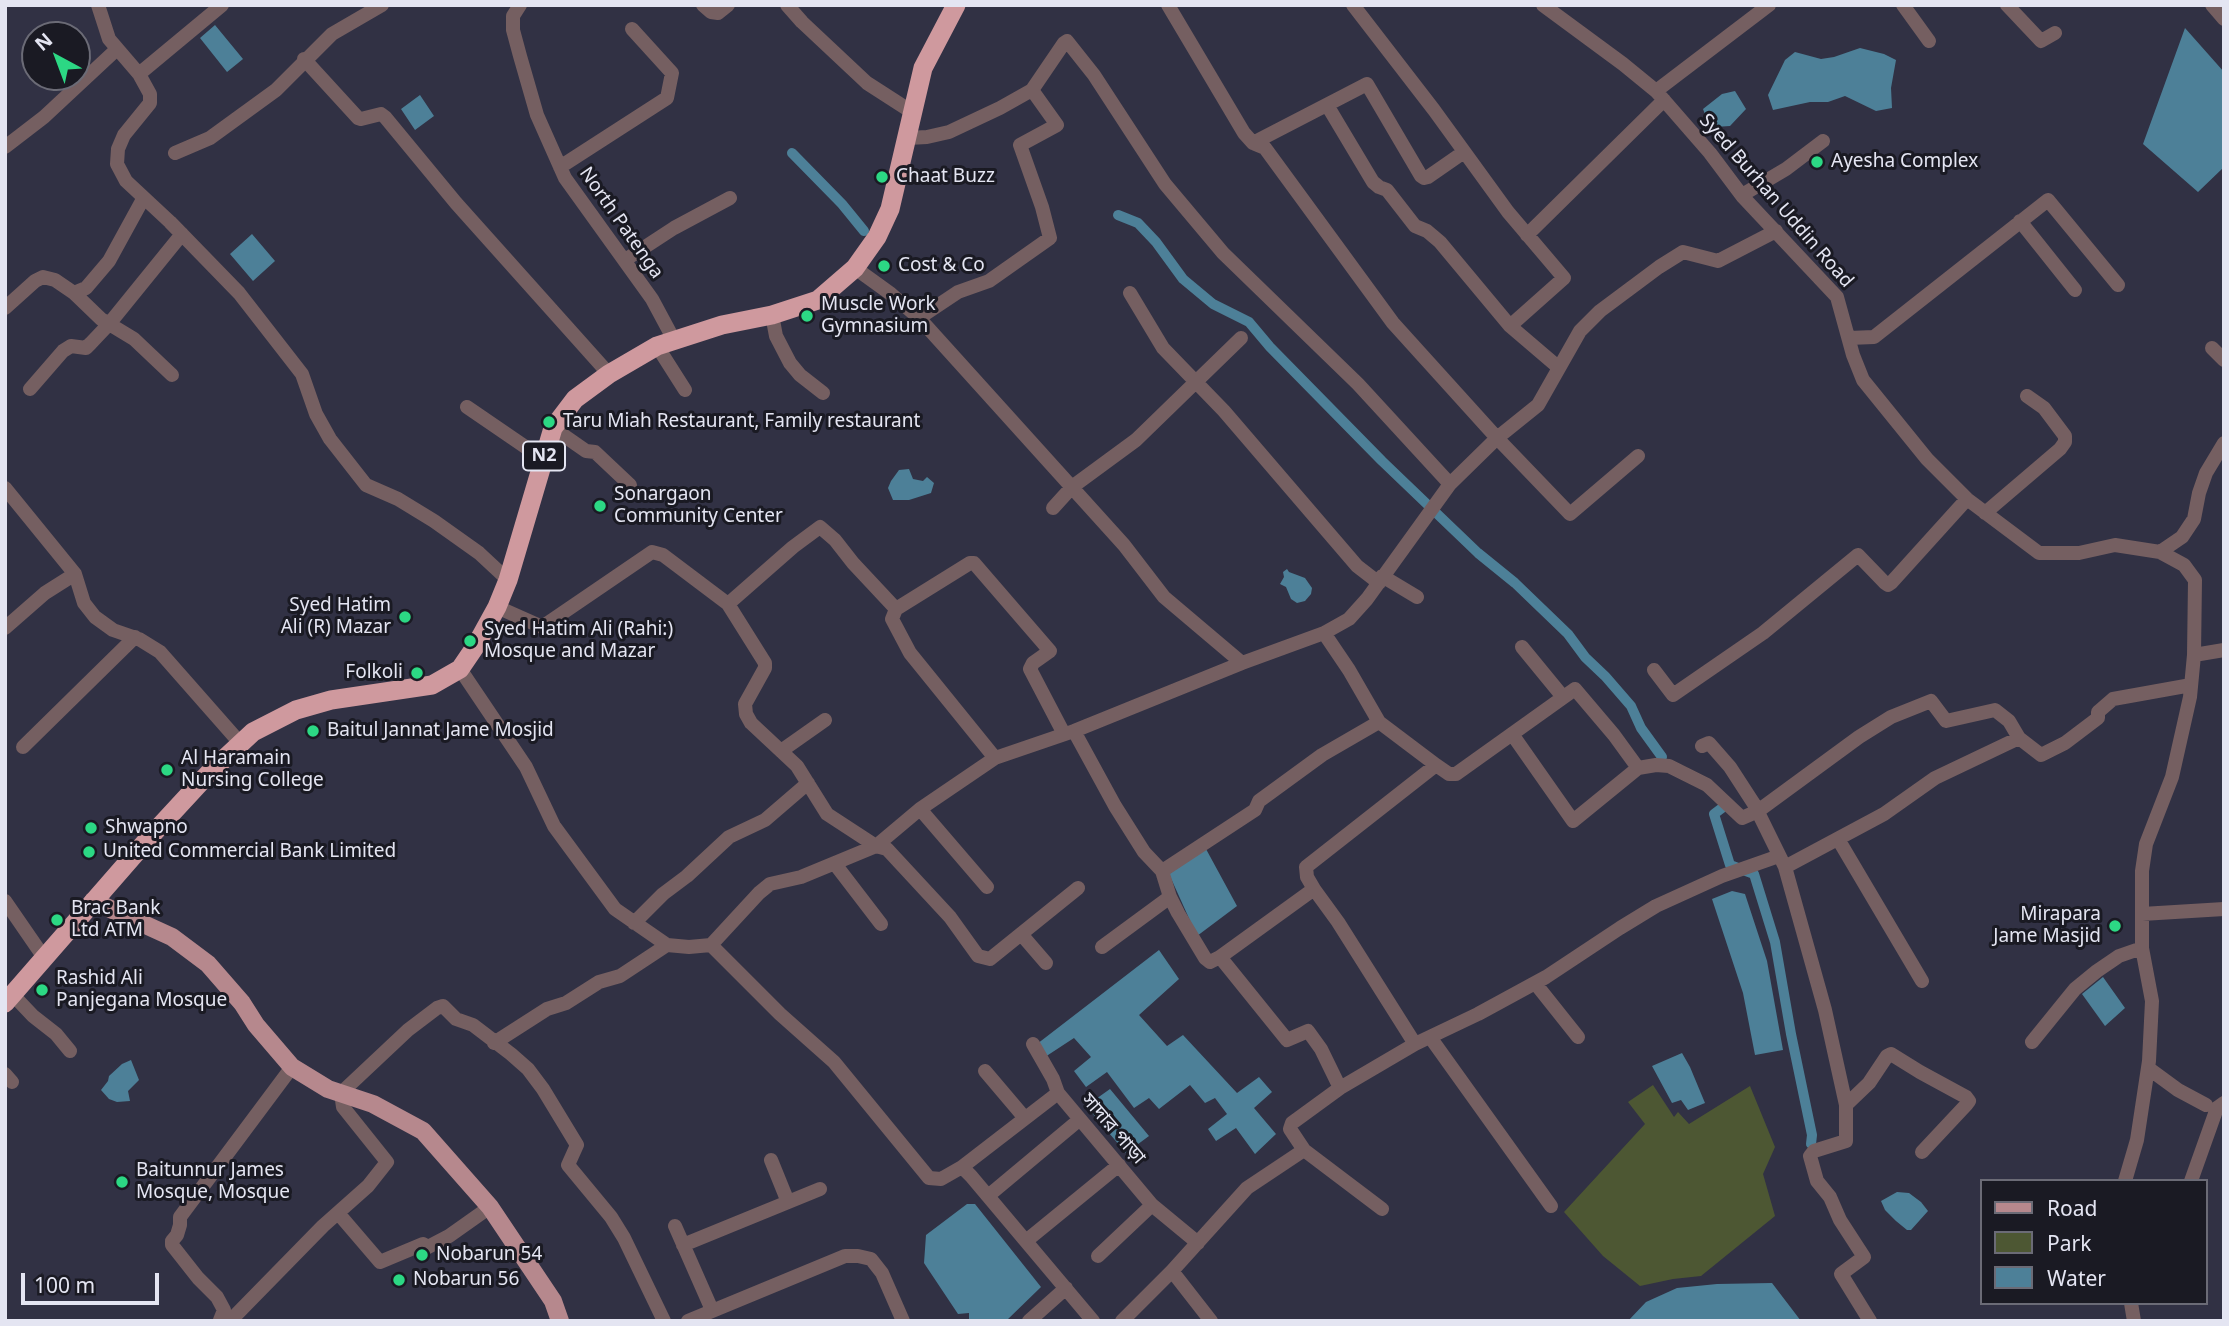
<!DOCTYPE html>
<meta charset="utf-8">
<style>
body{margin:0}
#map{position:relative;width:2229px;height:1326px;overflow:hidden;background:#313144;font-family:"Noto Sans",sans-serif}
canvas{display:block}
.frame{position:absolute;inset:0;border:7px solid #e4e5f2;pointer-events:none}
.legend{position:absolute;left:1980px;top:1179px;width:228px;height:126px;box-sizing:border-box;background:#1a1a23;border:2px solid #6b6b76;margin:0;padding:9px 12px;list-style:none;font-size:21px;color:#e4e5f2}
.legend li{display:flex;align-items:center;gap:14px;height:35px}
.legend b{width:35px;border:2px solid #6b6b76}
.north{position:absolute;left:21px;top:21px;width:70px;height:70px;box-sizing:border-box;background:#1a1a23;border:2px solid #6b6b76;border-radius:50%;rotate:319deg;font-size:19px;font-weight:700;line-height:28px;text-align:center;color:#e4e5f2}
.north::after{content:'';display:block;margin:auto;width:24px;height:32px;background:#2cd884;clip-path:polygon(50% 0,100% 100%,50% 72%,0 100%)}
.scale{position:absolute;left:21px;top:1273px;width:138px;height:32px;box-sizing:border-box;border:4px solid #e4e5f2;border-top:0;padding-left:9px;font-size:21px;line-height:24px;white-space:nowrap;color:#e4e5f2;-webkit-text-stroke:5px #1a1a23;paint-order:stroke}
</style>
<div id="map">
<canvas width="2229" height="1326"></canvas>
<div class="frame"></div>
<ul class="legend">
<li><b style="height:9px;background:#b6888d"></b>Road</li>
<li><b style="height:19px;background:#4d5733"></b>Park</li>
<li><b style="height:19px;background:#4d8098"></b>Water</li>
</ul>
<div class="north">N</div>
<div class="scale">100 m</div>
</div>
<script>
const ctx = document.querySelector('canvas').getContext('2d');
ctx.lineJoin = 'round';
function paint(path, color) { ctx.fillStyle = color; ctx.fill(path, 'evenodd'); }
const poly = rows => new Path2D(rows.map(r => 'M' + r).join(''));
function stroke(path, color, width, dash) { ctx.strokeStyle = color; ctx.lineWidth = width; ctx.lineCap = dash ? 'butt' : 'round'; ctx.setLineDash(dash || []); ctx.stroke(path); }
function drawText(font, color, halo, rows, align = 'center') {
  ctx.font = font + ' "Noto Sans","Noto Sans Bengali",sans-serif'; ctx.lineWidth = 6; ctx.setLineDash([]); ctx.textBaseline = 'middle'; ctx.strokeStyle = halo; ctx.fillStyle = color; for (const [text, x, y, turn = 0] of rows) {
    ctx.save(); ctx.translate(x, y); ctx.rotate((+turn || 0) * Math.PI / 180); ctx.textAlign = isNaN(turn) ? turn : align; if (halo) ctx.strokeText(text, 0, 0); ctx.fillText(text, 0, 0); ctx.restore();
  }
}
const green = poly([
 [1653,1085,1674,1117,1678,1112,1689,1124,1750,1086,1775,1147,1763,1174,1775,1216,1701,1276,1673,1279,1640,1286,1603,1256,1564,1212,1645,1124,1628,1102]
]);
const water = poly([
 [215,25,243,59,227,72,200,38],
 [2185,28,2224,72,2224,167,2198,192,2143,144],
 [1860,48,1884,54,1896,60,1891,88,1892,108,1876,111,1845,96,1828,102,1810,102,1773,110,1768,95,1785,60,1795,52,1821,59,1834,57],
 [1735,91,1746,109,1730,126,1715,127,1707,120,1703,109,1722,94],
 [420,95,434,116,415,130,401,109],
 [252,234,275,261,253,281,230,254],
 [909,469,913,479,923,481,927,477,934,483,931,493,909,500,893,500,888,488,891,481,899,470],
 [1287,569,1289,572,1305,578,1312,588,1311,594,1305,601,1297,603,1291,599,1286,587,1280,584,1284,577,1283,572],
 [1206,849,1237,906,1197,936,1169,874],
 [1732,891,1745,894,1767,961,1783,1050,1755,1055,1743,993,1712,899],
 [1159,950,1179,979,1139,1015,1167,1046,1183,1035,1237,1093,1259,1077,1272,1092,1254,1108,1276,1134,1255,1154,1236,1128,1216,1141,1208,1129,1227,1114,1215,1098,1205,1103,1190,1085,1159,1109,1149,1098,1134,1108,1107,1072,1086,1087,1074,1071,1091,1057,1074,1038,1045,1057,1037,1044],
 [2103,977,2125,1008,2105,1026,2082,994],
 [1682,1053,1690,1067,1705,1103,1688,1110,1681,1100,1672,1103,1652,1066],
 [131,1060,139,1080,128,1091,130,1101,117,1102,109,1099,101,1090,108,1081,109,1076,122,1064],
 [1110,1089,1149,1136,1126,1153,1086,1106],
 [1897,1192,1909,1193,1921,1202,1928,1211,1911,1230,1907,1230,1896,1221,1885,1210,1881,1201],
 [967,1204,975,1204,1041,1287,1006,1321,969,1321,969,1313,958,1314,924,1263,926,1235],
 [1772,1283,1801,1321,1628,1321,1646,1302,1677,1288,1717,1284]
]);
const canal = poly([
 [792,153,842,204,864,231],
 [1118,215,1138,223,1156,242,1183,279,1213,304,1249,322,1270,347,1382,461,1478,553,1515,583,1568,634,1585,657,1605,676,1631,706,1641,728,1662,757],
 [1722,808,1714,814,1730,865,1754,874,1775,942,1791,1034,1812,1135,1811,1144]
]);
const minor = poly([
 [98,5,109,39,139,74,150,94,150,103,124,135,118,149,117,164,126,181,170,222,239,293,302,374,316,414,330,439,366,485,398,499,434,521,479,553,508,580],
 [520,5,513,16,513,30,520,56,537,115,565,178,652,299,674,340],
 [703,5,711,12,718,13,728,5],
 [787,5,802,22,867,83,912,112],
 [1168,5,1244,133,1253,143,1265,148,1393,323,1497,438,1570,514,1638,456],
 [1353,5,1434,110,1508,212,1564,278,1510,326,1558,367],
 [1543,5,1623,64,1656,91,1710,153,1743,197,1837,297,1853,355,1863,380,1927,459,1967,499,2039,553,2079,553,2115,545,2160,552,2184,565,2195,580,2194,655,2190,697,2172,777,2146,844,2142,871,2142,948,2152,1001,2149,1061,2137,1140,2125,1181],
 [1903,5,1929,41],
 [2007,5,2041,41,2055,33],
 [2212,5,2224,19],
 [304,59,358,118,361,119,381,114,385,117,456,203,609,374],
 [139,74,222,5],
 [1656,91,1769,5],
 [1327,105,1373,182,1379,187,1387,190,1415,226,1427,231,1440,242,1510,326],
 [908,138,927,137,949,132,1000,108,1032,90,1064,43,1067,41,1094,75,1165,184,1223,253,1358,384,1450,484],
 [1253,143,1367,84,1421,176,1424,178,1428,177,1464,152],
 [5,147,44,117,117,49],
 [175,153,210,138,276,90,332,34,382,5],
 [560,167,667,98,672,73,632,29],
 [1742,195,1786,169,1823,141],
 [2020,221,2075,290],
 [1527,235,1664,100],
 [625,260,674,228,730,198],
 [855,268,891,294,919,318,1124,545,1164,597,1242,663],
 [74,293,86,288,109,261,143,199],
 [1130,293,1163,348,1224,411,1357,566,1379,583],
 [5,308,35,281,43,277,55,280,74,293,101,319,134,339,172,375],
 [772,315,776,336,790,363,800,375,823,393],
 [919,318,958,292,989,281,1050,238,1042,207,1020,145,1057,125,1032,90],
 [1849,338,1874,337,2048,200,2118,285],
 [657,346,685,390],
 [2212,348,2224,360],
 [30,389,63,351,71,346,86,348,91,343,109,324,182,234],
 [467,407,543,459],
 [553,428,586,451,595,452,630,485],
 [5,488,75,574,84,603,95,617,113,630,139,639,160,652,241,744],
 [1053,508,1072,487,1136,440,1241,338],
 [1985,513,2060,449,2065,442,2065,436,2044,408,2027,396],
 [2160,552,2182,537,2194,519,2199,493,2206,473,2224,443],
 [1382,576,1417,597],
 [728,604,765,663,765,668,745,704,746,714,751,723,797,766,827,814,876,846,887,849,950,917,978,956,990,959,1078,888],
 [497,607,542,627,652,552,663,555,728,604,793,547,820,527,835,540,853,563,896,609,892,619,910,653,995,758],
 [896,609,970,563,974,563,1050,651,1033,663,1030,669,1064,734],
 [5,628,45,593,75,574],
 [1324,633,1349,670,1379,722],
 [1522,647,1563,697],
 [2194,655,2224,650],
 [460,669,526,767,554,826,615,909,667,945,689,947,711,945,780,1014,834,1062,929,1178,941,1179,962,1167,971,1176,1093,1321],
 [1654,670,1673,695,1763,633,1858,555,1885,583,1888,585,1891,583,1967,499],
 [1074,731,1115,806,1144,852,1162,871,1170,897,1178,913,1205,958,1210,962,1220,957,1314,889,1338,922,1415,1044,1340,1088,1292,1123,1290,1129,1304,1150,1247,1188,1172,1271,1122,1321],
 [1512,734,1573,821,1638,768],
 [1702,746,1709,743,1730,767,1754,804,1785,867,1825,1010,1846,1105,1846,1141,1814,1151,1810,1156,1817,1181,1830,1197,1840,1220,1864,1257,1841,1274,1870,1321],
 [23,747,135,637],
 [781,751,825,720],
 [920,809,987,887],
 [1838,839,1922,981],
 [835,864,881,924],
 [1785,867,1884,814,1935,778,2019,738,2041,755,2065,743,2098,718,2098,712,2113,699,2191,685],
 [1162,871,1255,810,1259,801,1322,755,1379,722,1436,765],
 [1314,889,1307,877,1306,867,1436,765,1449,774,1456,774,1575,689,1614,735,1638,768,1656,765,1669,766,1707,785,1742,818,1758,811,1859,737,1891,717,1931,701,1946,721,1995,710,2009,721,2019,738],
 [5,901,45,959],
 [2142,914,2224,909],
 [634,923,663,894,687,876,729,837,765,820,808,783],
 [1021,934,1046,963],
 [711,945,759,893,770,884,801,877,876,846,920,809,995,758,1074,731,1242,663,1324,633,1349,619,1367,599,1450,484,1497,438,1538,405,1580,331,1600,311,1659,267,1683,252,1718,261,1776,231],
 [1102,947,1170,897],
 [1220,957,1287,1040,1308,1031,1321,1049,1340,1088],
 [1535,983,1578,1037],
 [14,996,33,1016,56,1034,70,1051],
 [1430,1037,1551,1206],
 [2032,1042,2075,989,2097,971,2119,956,2142,948],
 [494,1043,547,1009,566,1003,599,982,620,976,667,945],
 [1033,1044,1053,1079,1058,1093],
 [1415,1044,1478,1014,1546,977,1620,928,1656,906,1722,876,1779,856],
 [2148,1068,2178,1090,2206,1105],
 [985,1071,1024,1117],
 [5,1074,12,1082],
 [1846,1105,1869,1083,1887,1056,1891,1054,1920,1072,1966,1097,1969,1101,1966,1105,1922,1152],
 [1304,1150,1382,1209],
 [771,1160,788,1202],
 [962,1167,1058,1093,1152,1205,1198,1243],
 [2191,1181,2217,1108,2224,1103],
 [988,1196,1079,1120],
 [338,1213,380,1262,423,1244,428,1247,449,1236,490,1207],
 [675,1226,712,1310],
 [1026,1241,1119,1165],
 [683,1245,820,1189],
 [1098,1256,1152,1205],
 [1172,1271,1211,1321],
 [2131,1303,2134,1321],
 [220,1320,224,1310,217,1297,198,1278,172,1245,172,1241,177,1235,180,1225,180,1217,292,1067],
 [230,1321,323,1226,368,1186,387,1162,343,1107,341,1093,408,1030,437,1008,443,1006,456,1019,473,1025,511,1054,528,1069,543,1089,577,1145,568,1165,611,1217,624,1238,664,1321],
 [688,1321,845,1256,858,1256,871,1259,882,1273,903,1321],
 [1029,1321,1066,1288]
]);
const major = poly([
 [93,901,172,937,208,964,242,1003,256,1025,292,1067,328,1089,373,1104,423,1131,490,1207,553,1301,560,1321]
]);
const highway = poly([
 [5,1003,148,839,209,773,253,732,296,710,331,700,432,685,460,669,475,647,497,607,508,580,553,428,575,399,609,374,657,346,722,325,772,315,818,300,855,268,877,237,890,209,923,68,956,5]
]);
const markers = [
 [1817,162,7,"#2cd884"],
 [882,177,7,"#2cd884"],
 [884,266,7,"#2cd884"],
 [807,316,7,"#2cd884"],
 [549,422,7,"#2cd884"],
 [600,506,7,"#2cd884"],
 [405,617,7,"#2cd884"],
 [470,641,7,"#2cd884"],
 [417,673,7,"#2cd884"],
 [313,731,7,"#2cd884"],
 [167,770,7,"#2cd884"],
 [91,828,7,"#2cd884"],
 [89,852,7,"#2cd884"],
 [57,920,7,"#2cd884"],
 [2115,926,7,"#2cd884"],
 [42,990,7,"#2cd884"],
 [122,1182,7,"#2cd884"],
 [422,1255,7,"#2cd884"],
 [399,1280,7,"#2cd884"]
];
const shields = [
 [544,456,42]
];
const shieldNames = [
 ["N2",544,456]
];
const poiNames = [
 ["Ayesha Complex",1831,162],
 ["Chaat Buzz",896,177],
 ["Cost & Co",898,266],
 ["Muscle Work",821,305],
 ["Gymnasium",821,327],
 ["Taru Miah Restaurant, Family restaurant",563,422],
 ["Sonargaon",614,495],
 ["Community Center",614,517],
 ["Syed Hatim",391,606,"right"],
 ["Ali (R) Mazar",391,628,"right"],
 ["Syed Hatim Ali (Rahi:)",484,630],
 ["Mosque and Mazar",484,652],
 ["Folkoli",403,673,"right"],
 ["Baitul Jannat Jame Mosjid",327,731],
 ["Al Haramain",181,759],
 ["Nursing College",181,781],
 ["Shwapno",105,828],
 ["United Commercial Bank Limited",103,852],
 ["Brac Bank",71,909],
 ["Ltd ATM",71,931],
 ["Mirapara",2101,915,"right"],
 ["Jame Masjid",2101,937,"right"],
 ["Rashid Ali",56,979],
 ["Panjegana Mosque",56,1001],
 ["Baitunnur James",136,1171],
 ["Mosque, Mosque",136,1193],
 ["Nobarun 54",436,1255],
 ["Nobarun 56",413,1280]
];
const streetNames = [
 ["Syed Burhan Uddin Road",1776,201,49],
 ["North Patenga",621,223,55],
 ["সাদার পাড়া",1113,1129,49]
];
paint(green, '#4d5733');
paint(water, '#4d8098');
stroke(canal, '#4d8098', 10);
stroke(minor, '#755f61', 14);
stroke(major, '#b6888d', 18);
stroke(highway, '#cf999e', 19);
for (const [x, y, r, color] of markers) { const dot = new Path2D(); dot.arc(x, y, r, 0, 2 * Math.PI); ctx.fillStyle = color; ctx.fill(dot); stroke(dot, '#1a1a23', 2.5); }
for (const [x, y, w] of shields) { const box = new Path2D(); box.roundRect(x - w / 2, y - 14.5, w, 29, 5); ctx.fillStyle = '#1a1a23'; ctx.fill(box); stroke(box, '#e4e5f2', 2); }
drawText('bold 18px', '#e4e5f2', null, shieldNames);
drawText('19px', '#e4e5f2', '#1a1a23', poiNames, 'left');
drawText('19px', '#e4e5f2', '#1a1a23', streetNames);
</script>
